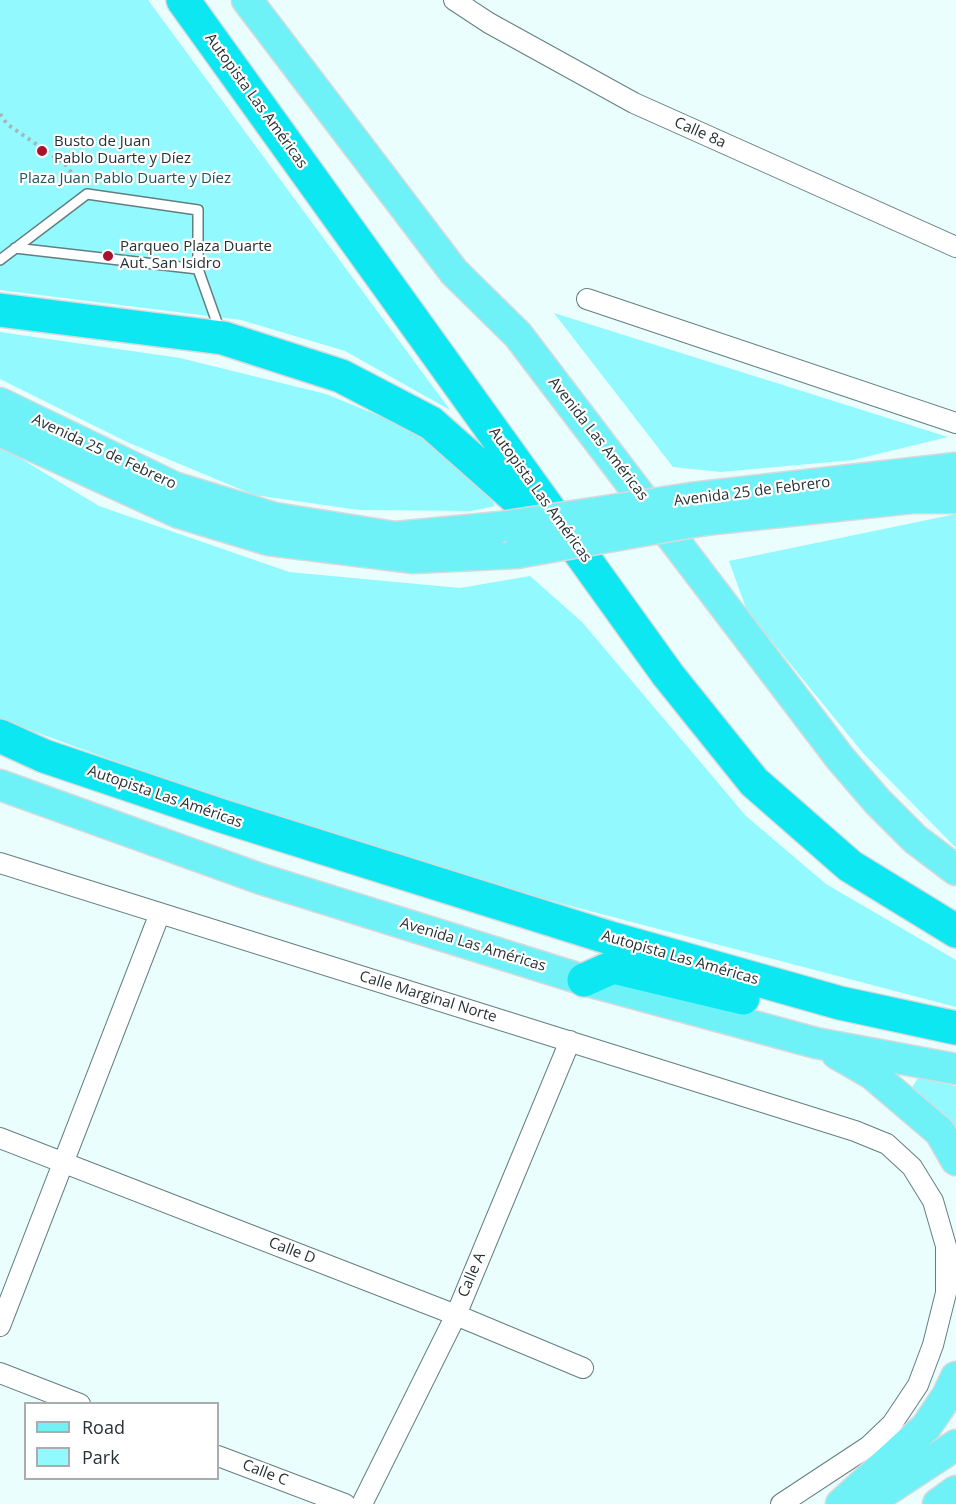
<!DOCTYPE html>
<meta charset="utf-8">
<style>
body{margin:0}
#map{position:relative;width:956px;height:1504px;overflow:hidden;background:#ebfefe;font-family:"Open Sans",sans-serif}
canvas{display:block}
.legend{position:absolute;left:24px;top:1402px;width:195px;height:78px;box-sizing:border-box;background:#fff;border:2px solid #a8adad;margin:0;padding:8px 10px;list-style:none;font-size:18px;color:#263233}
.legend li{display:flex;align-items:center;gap:12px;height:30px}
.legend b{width:30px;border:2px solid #a8adad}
</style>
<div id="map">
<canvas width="956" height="1504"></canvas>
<ul class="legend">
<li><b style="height:8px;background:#6ef1f7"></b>Road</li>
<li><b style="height:16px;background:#92f9ff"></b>Park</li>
</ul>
</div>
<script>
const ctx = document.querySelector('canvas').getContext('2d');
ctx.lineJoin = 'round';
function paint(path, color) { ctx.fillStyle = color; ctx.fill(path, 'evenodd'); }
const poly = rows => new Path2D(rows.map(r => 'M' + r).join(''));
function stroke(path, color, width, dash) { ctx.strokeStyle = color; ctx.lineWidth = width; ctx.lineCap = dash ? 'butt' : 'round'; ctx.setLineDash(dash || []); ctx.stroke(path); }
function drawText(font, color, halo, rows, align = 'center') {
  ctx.font = font + ' "Open Sans",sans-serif'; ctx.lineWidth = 4.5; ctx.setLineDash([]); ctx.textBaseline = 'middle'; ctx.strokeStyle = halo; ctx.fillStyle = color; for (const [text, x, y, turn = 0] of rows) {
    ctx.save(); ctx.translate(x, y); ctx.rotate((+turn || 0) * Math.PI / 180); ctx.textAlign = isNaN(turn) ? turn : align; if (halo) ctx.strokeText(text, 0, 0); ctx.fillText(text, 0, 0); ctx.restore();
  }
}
const green = poly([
 [0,0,148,0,450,410,345,351,241,320,0,290],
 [554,313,948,437,853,460,721,472,673,467],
 [0,332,180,358,326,394,414,430,488,493,495,506,471,511,359,510,254,495,127,442,0,379],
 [0,446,99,506,289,572,460,588,530,576,582,622,746,816,826,884,956,960,956,1007,548,900,259,814,0,719],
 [956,514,956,848,863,753,747,611,729,561],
 [918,1078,956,1086,956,1132,911,1089]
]);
const path = poly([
 [0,114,7,124,65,164,78,182]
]);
const service = poly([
 [15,248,198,269],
 [0,260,87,194,198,210,198,269,220,331]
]);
const minor = poly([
 [454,0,489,23,634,103,956,247],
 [587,299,956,423],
 [0,863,855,1131,887,1144,912,1167,933,1201,946,1246,946,1293,933,1345,918,1385,892,1424,869,1446,781,1504],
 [0,1138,456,1315,583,1368],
 [0,1326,160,913],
 [0,1373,80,1404],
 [218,1456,345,1504],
 [362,1504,456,1315,570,1041]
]);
const primary = poly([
 [247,0,454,272,518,335,840,758,877,801,915,839,956,870],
 [0,403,174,487,275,518,395,537,500,527],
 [0,431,179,513,268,540,414,558,517,553],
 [691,498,956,468],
 [705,520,912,498,956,498],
 [0,785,261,879,584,980,816,1043,956,1069],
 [837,1054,872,1074,940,1132,956,1160],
 [841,1504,926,1427,947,1396,956,1377],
 [866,1504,956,1445],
 [938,1504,956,1491]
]);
const motorway = poly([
 [183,0,668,675,754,782,850,866,956,931],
 [0,310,223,338,341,376,431,423,544,523],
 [0,736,44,756,222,816,610,938,840,1003,956,1028],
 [584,980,613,967,743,998]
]);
const primaryBridge = poly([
 [500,527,691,498],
 [517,553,705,520]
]);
const markers = [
 [42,151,6,"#a9122d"],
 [108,256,6,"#a9122d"]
];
const streetNames = [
 ["Autopista Las Américas",256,101,54],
 ["Calle 8a",700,133,24],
 ["Avenida Las Américas",598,439,52],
 ["Avenida 25 de Febrero",104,452,25],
 ["Avenida 25 de Febrero",752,492,-7],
 ["Autopista Las Américas",540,495,54],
 ["Autopista Las Américas",165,797,19],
 ["Avenida Las Américas",473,945,17],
 ["Autopista Las Américas",680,958,16],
 ["Calle Marginal Norte",428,997,17],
 ["Calle D",292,1251,21],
 ["Calle A",472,1275,-67],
 ["Calle C",265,1473,21]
];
const poiNames = [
 ["Busto de Juan",54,142],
 ["Pablo Duarte y Díez",54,159],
 ["Parqueo Plaza Duarte",120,247],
 ["Aut. San Isidro",120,264]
];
const parkNames = [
 ["Plaza Juan Pablo Duarte y Díez",125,179]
];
paint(green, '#92f9ff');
stroke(service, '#627f80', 12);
stroke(minor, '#627f80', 22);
stroke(primary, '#d8dada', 33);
stroke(motorway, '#d8dada', 36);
stroke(path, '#a6b6b7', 4, [3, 4.5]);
stroke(service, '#fff', 9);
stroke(minor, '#fff', 20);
stroke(primary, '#6ef1f7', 30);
stroke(motorway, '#0de7f1', 33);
stroke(primaryBridge, '#d8dada', 33, []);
stroke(primaryBridge, '#6ef1f7', 30);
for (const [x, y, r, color] of markers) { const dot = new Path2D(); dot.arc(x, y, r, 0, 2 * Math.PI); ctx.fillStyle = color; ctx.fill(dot); stroke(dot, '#fff', 2); }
drawText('15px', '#263233', '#fff', streetNames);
drawText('15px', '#263233', '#fff', poiNames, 'left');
drawText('15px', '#1b5558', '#fff', parkNames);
</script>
